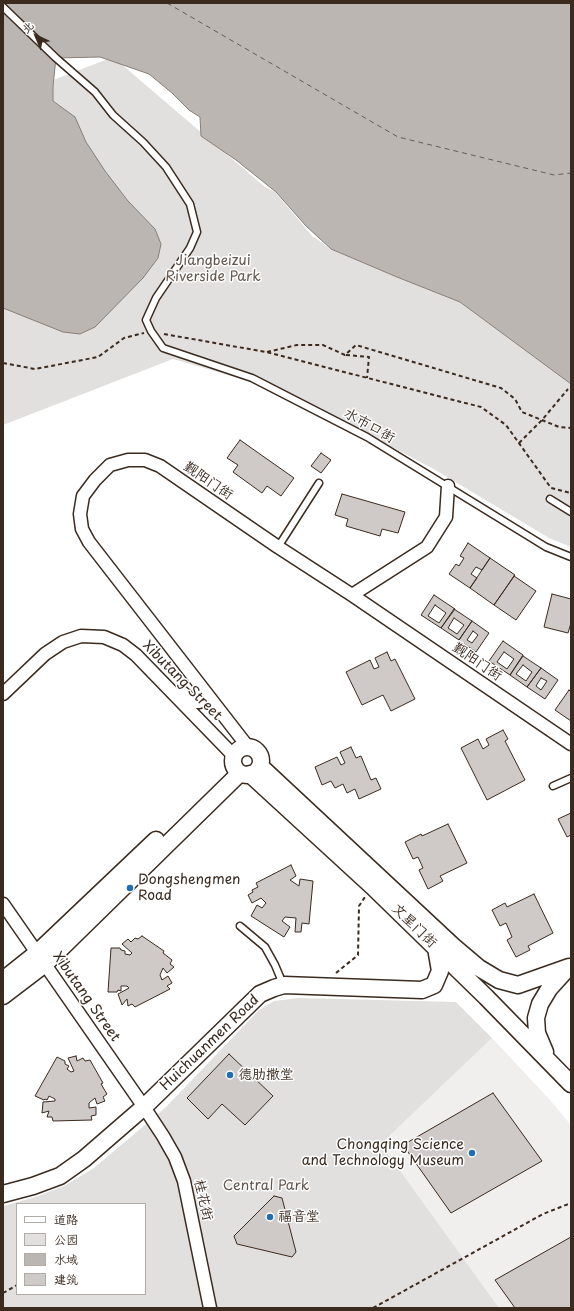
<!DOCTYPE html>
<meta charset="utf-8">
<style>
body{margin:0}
#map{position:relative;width:574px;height:1311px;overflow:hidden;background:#fff;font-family:"Playpen Sans","LXGW WenKai TC",sans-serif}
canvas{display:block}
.frame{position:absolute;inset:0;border:4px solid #3b2a1e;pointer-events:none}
.legend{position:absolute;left:16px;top:1203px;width:130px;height:92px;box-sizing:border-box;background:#fff;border:1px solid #b1aaa5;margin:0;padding:5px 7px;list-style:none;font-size:12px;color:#3b2a1e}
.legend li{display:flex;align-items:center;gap:8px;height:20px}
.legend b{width:20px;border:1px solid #b1aaa5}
.north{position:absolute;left:16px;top:16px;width:40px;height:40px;-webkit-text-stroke:3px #fff;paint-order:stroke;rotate:316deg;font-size:11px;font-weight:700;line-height:16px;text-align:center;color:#3b2a1e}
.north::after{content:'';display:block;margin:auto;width:14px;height:18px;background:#3b2a1e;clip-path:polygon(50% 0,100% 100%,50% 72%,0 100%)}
</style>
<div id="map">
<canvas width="574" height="1311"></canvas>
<div class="frame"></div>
<ul class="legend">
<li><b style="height:5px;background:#fff"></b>道路</li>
<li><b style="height:11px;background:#e2e0de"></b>公园</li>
<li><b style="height:11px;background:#bcb6b3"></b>水域</li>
<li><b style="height:11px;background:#cfcac7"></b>建筑</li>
</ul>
<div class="north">北</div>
</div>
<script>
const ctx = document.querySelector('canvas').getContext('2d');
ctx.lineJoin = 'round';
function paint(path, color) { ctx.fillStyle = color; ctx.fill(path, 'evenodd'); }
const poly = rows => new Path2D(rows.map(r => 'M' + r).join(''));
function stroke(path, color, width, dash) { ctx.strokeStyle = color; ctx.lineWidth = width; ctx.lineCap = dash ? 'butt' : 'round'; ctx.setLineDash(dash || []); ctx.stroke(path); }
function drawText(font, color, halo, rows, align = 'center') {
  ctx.font = font + ' "Playpen Sans","LXGW WenKai TC",sans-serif'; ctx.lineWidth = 3; ctx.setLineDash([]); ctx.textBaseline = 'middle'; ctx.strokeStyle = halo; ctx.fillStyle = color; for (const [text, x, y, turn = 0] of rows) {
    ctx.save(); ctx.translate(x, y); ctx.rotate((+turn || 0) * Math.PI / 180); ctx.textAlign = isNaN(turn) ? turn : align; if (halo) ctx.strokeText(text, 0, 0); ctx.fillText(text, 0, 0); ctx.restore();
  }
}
const built = poly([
 [492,1038,550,1100,571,1125,571,1308,499,1308,381,1144]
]);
const green = poly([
 [113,57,265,187,275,192,313,237,316,238,330,249,460,302,571,384,571,547,549,538,432,468,367,434,252,382,173,359,3,425,3,280,35,87],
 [299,998,456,1002,492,1038,381,1144,499,1308,3,1308,3,1206,35,1197,64,1186,94,1168,165,1108,259,1010,274,1001],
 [17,1204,145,1204,145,1294,17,1294]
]);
const water = poly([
 [5,3,571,3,571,384,460,302,397,277,331,249,306,226,276,192,236,160,201,136,200,117,189,110,172,93,149,74,100,57,56,58,53,86,53,101,75,117,86,142,105,171,128,201,155,229,161,244,158,258,143,278,95,327,80,334,63,332,3,308,3,9,5,3]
]);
const ferry = poly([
 [167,3,398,137,554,175,571,173]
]);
const building = poly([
 [240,440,294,478,281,496,267,486,262,493,233,472,238,465,227,458,240,440],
 [321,453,331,460,321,473,311,466,321,453],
 [342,494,405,512,398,533,382,529,380,536,346,526,348,519,335,515,342,494],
 [468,543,490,558,482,570,476,567,471,574,477,578,470,588,449,574,456,564,459,566,464,558,460,556,468,543],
 [490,558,515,575,494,605,470,588,490,558],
 [514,576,536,591,516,620,494,605,514,576],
 [552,594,571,599,571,623,568,633,544,627,552,594],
 [434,595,455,609,441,628,421,615,434,595],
 [435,605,446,613,439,623,428,616,435,605],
 [454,609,472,621,459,640,441,628,454,609],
 [454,618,464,625,457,634,448,628,454,618],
 [472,621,489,633,476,652,459,640,472,621],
 [473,631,478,635,472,643,467,640,473,631],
 [503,641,523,655,510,675,489,661,503,641],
 [504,652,514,659,507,669,497,662,504,652],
 [387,652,391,661,395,659,415,699,391,711,383,695,362,705,346,672,370,660,374,669,379,667,375,658,387,652],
 [523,656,541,668,527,687,510,675,523,656],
 [523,665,532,672,526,681,516,674,523,665],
 [541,668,558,680,545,699,527,687,541,668],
 [541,678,547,681,541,690,536,686,541,678],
 [569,690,571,692,571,721,555,710,569,690],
 [503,730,508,739,505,741,525,780,487,800,461,748,478,739,483,749,489,745,486,739,503,730],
 [351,747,356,758,361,756,371,780,376,778,381,789,359,799,355,789,347,793,343,784,335,788,331,781,322,785,315,767,337,757,341,765,345,763,340,752,351,747],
 [571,813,571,835,567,837,558,819,571,813],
 [448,824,467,863,440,876,443,881,428,889,419,870,423,868,418,857,413,859,405,842,421,834,422,836,448,824],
 [291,865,296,876,290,880,299,886,300,879,313,881,309,924,302,923,301,932,295,932,296,918,285,917,282,921,290,927,284,937,251,916,257,905,262,908,266,903,261,898,252,903,248,895,253,892,252,890,258,887,256,883,291,865],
 [534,894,553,933,528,946,530,950,516,957,507,940,512,937,506,923,500,926,492,910,505,903,507,907,534,894],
 [142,936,164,951,163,953,172,960,170,964,174,967,167,973,163,968,160,975,162,980,168,976,172,983,167,986,170,989,135,1007,132,1004,128,1006,127,999,122,1005,118,994,129,988,127,986,121,986,121,991,118,990,117,992,108,992,111,948,120,948,121,950,125,951,125,954,130,955,132,953,122,944,128,939,131,942,135,938,138,939,142,936],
 [229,1054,273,1096,245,1125,222,1104,208,1119,187,1098,229,1054],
 [76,1056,77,1061,83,1058,85,1061,90,1060,103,1083,101,1084,107,1094,103,1097,105,1101,97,1104,95,1098,89,1103,89,1108,96,1107,96,1115,91,1116,92,1120,53,1121,52,1117,47,1117,49,1111,42,1113,43,1102,55,1101,55,1099,49,1096,47,1100,45,1099,44,1100,35,1096,57,1057,65,1061,65,1064,69,1066,67,1069,71,1072,74,1071,68,1058,76,1056],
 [493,1093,542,1161,451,1213,403,1145,493,1093],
 [274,1196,282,1198,296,1252,292,1257,237,1244,234,1236,274,1196],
 [571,1237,571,1308,515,1308,495,1280,571,1237]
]);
const path = poly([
 [164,334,266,352,481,407,506,425,551,488,571,493],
 [267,352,297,345,323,345,345,355,356,345,501,388,515,399,522,412,559,427,571,428],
 [346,355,369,357,367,378],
 [3,363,35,369,98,357,124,338,144,333],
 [519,443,542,420,568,389],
 [336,973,358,955,359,906,365,897],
 [3,1293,17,1285],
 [373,1308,543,1214,571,1203]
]);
const lane = poly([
 [3,7,56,58,95,92,113,115,143,142,166,167,190,204,197,232,190,248,156,298,146,320,151,331,163,348,252,378,367,437,546,547,571,557],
 [550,499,571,512],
 [278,547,319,483],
 [553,786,571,778],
 [240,926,265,947,275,965,283,984]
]);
const street = poly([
 [352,595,427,547,446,517,448,486],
 [182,692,191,700,196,702,199,702,202,695,201,687],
 [3,694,45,654,63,642,81,636,104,637,123,645,136,655,234,756],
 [248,747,89,542,82,529,80,514,83,496,95,480,110,465,128,460,145,460,160,466,278,547,352,595,571,744],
 [3,904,144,1107,163,1136,175,1157,184,1181,210,1308]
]);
const secondary = poly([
 '233 761a14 14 0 1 1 28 0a14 14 0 1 1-28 0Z',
 [260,766,453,946,479,968,499,980,518,985,569,967],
 [250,774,372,886,486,997,571,1084],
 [3,980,37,953,156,840],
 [3,996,45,964,240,773],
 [545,1052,537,1033,536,1018,540,1004,549,989,568,968],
 [3,1194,33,1186,60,1176,84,1159,144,1107,260,994,274,988,284,985,422,990,434,985,440,971,436,948]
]);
const markers = [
 [130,888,4,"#1f6fb2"],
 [230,1075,4,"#1f6fb2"],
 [472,1153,4,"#1f6fb2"],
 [270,1217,4,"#1f6fb2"]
];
const parkNames = [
 ["Jiangbeizui",213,261],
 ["Riverside Park",213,277],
 ["Central Park",266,1186]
];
const streetNames = [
 ["水市口街",369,426,29],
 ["觐阳门街",208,481,34],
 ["觐阳门街",477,662,34],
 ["Xibutang Street",182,681,45],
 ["文星门街",414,926,44],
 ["Xibutang Street",86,997,55],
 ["Huichuanmen Road",210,1043,-44],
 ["桂花街",203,1200,77]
];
const poiNames = [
 ["Dongshengmen",138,880],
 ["Road",138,896],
 ["德肋撒堂",238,1075],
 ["Chongqing Science",464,1145,"right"],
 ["and Technology Museum",464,1161,"right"],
 ["福音堂",278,1217]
];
paint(built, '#f1efee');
paint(green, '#e2e0de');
paint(water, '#bcb6b3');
stroke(water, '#887e77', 1);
stroke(ferry, '#685b52', 1, [5, 4]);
paint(building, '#cfcac7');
stroke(building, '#3b2a1e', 1);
stroke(lane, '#3b2a1e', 9);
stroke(street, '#3b2a1e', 15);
stroke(secondary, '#3b2a1e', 19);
stroke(path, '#3b2a1e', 2, [4, 3]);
stroke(lane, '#fff', 6);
stroke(street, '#fff', 12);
stroke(secondary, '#fff', 16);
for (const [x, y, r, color] of markers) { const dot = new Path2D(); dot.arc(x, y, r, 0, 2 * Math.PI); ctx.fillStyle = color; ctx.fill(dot); stroke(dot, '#fff', 1.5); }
drawText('14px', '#65584e', '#fff', parkNames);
drawText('14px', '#3b2a1e', '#fff', streetNames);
drawText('14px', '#3b2a1e', '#fff', poiNames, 'left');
</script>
